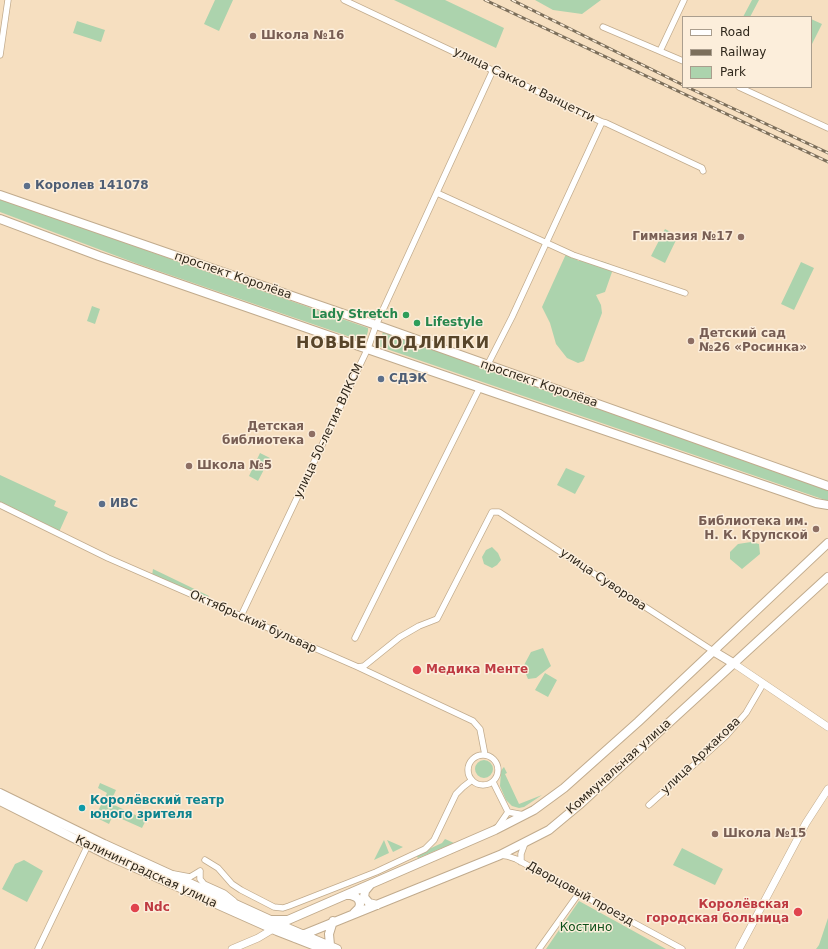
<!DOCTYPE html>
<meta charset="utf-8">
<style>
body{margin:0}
#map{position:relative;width:828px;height:949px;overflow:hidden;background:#f6dfc0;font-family:"DejaVu Sans",sans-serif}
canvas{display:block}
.legend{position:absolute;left:682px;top:16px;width:130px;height:72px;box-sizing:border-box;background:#fceedb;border:1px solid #aa9e8e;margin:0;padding:5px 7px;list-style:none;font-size:12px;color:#2f271b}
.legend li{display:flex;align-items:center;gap:8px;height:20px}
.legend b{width:20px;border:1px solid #aa9e8e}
</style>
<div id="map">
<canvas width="828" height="949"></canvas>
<ul class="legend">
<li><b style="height:5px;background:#fff"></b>Road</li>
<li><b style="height:5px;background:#7c6f5b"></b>Railway</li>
<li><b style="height:11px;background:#acd3ad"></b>Park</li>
</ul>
</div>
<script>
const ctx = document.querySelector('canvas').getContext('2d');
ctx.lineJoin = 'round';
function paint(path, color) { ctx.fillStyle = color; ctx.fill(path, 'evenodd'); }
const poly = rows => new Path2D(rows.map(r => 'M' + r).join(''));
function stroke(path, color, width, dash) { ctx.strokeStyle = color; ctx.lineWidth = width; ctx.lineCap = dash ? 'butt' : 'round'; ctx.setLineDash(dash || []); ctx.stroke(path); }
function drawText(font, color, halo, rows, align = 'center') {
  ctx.font = font + ' "DejaVu Sans",sans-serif'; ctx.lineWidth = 3; ctx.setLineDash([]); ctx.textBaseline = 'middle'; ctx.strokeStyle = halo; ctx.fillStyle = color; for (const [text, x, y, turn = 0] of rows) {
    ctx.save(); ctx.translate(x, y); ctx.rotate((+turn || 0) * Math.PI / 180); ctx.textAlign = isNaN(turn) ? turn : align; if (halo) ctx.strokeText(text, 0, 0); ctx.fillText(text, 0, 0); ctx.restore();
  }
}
const green = poly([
 [215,0,233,0,219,31,204,24],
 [394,0,445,0,504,28,496,48],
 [535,0,601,0,582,14,553,10],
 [752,0,759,0,750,17,743,17],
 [811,19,822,24,812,44,811,43],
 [77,21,105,30,101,42,73,33],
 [0,199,368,328,368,331,366,338,362,341,138,264,0,212],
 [665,229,678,236,665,263,651,256],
 [566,254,575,254,578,261,601,261,610,264,612,272,605,292,596,295,601,305,602,313,584,361,578,363,567,358,556,344,550,323,542,307],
 [801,262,814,268,794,310,781,304],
 [92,306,100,309,95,324,87,321],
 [383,332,828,487,828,501,378,346],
 [260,453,270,458,258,481,249,476],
 [566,468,585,476,575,494,557,485],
 [0,475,56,501,54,506,68,512,59,532,0,503],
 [751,542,759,544,760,554,742,569,730,559,730,552,738,544],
 [492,547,498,553,501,560,497,565,492,568,484,564,482,557,486,550],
 [153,569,209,596,207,600,152,576],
 [543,648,551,666,536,678,528,679,523,667,531,652],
 [545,673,557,680,548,697,535,690],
 '475 769a9 9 0 1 1 18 0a9 9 0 1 1-18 0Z',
 [504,767,507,773,505,774,519,804,542,795,524,807,519,808,512,806,506,800,500,786,501,771,503,768],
 [100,783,116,790,110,803,146,820,142,828,113,815,109,824,95,817,107,793,98,788],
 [445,839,454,843,418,858,416,855,442,843],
 [384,840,389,853,374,860],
 [387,840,403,847,393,852],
 [682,848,723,869,715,885,673,865],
 [24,860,43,871,27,902,2,889,15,864],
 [579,901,666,949,546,949],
 [828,918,828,949,816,949,819,945]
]);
const minor = poly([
 [344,0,602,122,606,123,702,168,703,171],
 [603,27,683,61],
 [660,51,684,0],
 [0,55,8,0],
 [739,87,828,128],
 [437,193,573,255,685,293],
 [487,366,512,317,602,122],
 [0,505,108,558,358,667,473,721,480,729,485,755],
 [241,616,368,348,376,325,493,70],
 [355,638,480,387],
 [358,667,364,666,400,637,419,626,437,619,492,512,499,512,713,651],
 '468 770a15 15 0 1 1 30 0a15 15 0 1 1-30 0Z',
 [493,782,508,812,524,815],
 [649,805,726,736,746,713,763,684],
 [497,828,508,812],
 [500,855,507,856,516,859,682,949],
 [205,860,218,868,232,884,241,890,274,907,283,908,289,906,376,872,425,849,434,840,456,794,463,787,472,780],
 [521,862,521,854,525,843],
 [200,871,200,879,204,884,224,893,234,901],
 [174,874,190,877,200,871],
 [38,949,88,845],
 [539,949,579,893]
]);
const tertiary = poly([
 [733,663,828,727],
 [232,949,258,938,273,929],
 [739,949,806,823,828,789]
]);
const secondary = poly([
 [0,195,376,325,828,486],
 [0,219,99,256,402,361,816,503,828,505],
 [713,651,733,663],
 [0,793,104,844,290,929,337,949],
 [0,801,111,857,277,931,323,949],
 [370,885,365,891,364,897,369,903,377,905],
 [346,895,351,895,356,897,359,900,360,904,359,908,354,913],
 [272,920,288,920,495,830,534,810,564,788,638,722,828,543],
 [295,938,500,855,549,830,579,805,828,577],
 [330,945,329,934,333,921]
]);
const rail = poly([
 [485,0,828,162],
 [512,0,683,85],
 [687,87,828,153]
]);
const markers = [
 [253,36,4,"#8d6e63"],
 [27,186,4,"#5c6f8a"],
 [741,237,4,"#8d6e63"],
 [406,315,4,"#2e9e5b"],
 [417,323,4,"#2e9e5b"],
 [691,341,4,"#8d6e63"],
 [381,379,4,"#5c6f8a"],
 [312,434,4,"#8d6e63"],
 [189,466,4,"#8d6e63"],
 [102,504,4,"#5c6f8a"],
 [816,529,4,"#8d6e63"],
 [417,670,5,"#e0444e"],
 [82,808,4,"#0f9aa8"],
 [715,834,4,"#8d6e63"],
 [135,908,5,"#e0444e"],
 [798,912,5,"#e0444e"]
];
const educationNames = [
 ["Школа №16",261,36],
 ["Гимназия №17",733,237,"right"],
 ["Детский сад",699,334],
 ["№26 «Росинка»",699,348],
 ["Детская",304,427,"right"],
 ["библиотека",304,441,"right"],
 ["Школа №5",197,466],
 ["Библиотека им.",808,522,"right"],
 ["Н. К. Крупской",808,536,"right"],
 ["Школа №15",723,834]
];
const streetNames = [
 ["улица Сакко и Ванцетти",524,85,26],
 ["проспект Королёва",233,276,19],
 ["проспект Королёва",539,384,19],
 ["улица 50-летия ВЛКСМ",329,431,-65],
 ["улица Суворова",603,580,34],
 ["Октябрьский бульвар",253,622,24],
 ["улица Аржакова",701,756,-44],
 ["Коммунальная улица",619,767,-42],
 ["Калининградская улица",146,872,25],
 ["Дворцовый проезд",580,894,29]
];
const serviceNames = [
 ["Королев 141078",35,186],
 ["СДЭК",389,379],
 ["ИВС",110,504]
];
const leisureNames = [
 ["Lady Stretch",398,315],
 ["Lifestyle",425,323,"left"]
];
const healthNames = [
 ["Медика Менте",426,670],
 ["Королёвская",789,905,"right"],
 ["городская больница",789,919,"right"],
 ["Ndc",144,908]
];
const cultureNames = [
 ["Королёвский театр",90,801],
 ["юного зрителя",90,815]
];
const parkNames = [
 ["Костино",586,928]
];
const districtNames = [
 ["НОВЫЕ ПОДЛИПКИ",393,344]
];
paint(green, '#acd3ad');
stroke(minor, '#c1ab8d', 7);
stroke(tertiary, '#c1ab8d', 8);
stroke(secondary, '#c1ab8d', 10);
stroke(minor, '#fff', 5.5);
stroke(tertiary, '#fff', 7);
stroke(secondary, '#fff', 8);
stroke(rail, '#7c6f5b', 3);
stroke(rail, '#fceedb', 1.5, [4.5]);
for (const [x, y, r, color] of markers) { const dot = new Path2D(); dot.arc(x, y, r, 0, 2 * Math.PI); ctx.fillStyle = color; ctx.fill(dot); stroke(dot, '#fceedb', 1.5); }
drawText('bold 12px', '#785e54', '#fceedb', educationNames, 'left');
drawText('12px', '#2f271b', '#fceedb', streetNames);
drawText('bold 12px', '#4e5e75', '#fceedb', serviceNames, 'left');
drawText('bold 12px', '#27864d', '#fceedb', leisureNames, 'right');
drawText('bold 12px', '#be3a42', '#fceedb', healthNames, 'left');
drawText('bold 12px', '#0d838f', '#fceedb', cultureNames, 'left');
drawText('12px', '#0c5018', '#fceedb', parkNames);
ctx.letterSpacing = '1px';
drawText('bold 16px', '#58452a', '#fceedb', districtNames);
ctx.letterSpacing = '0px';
</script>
